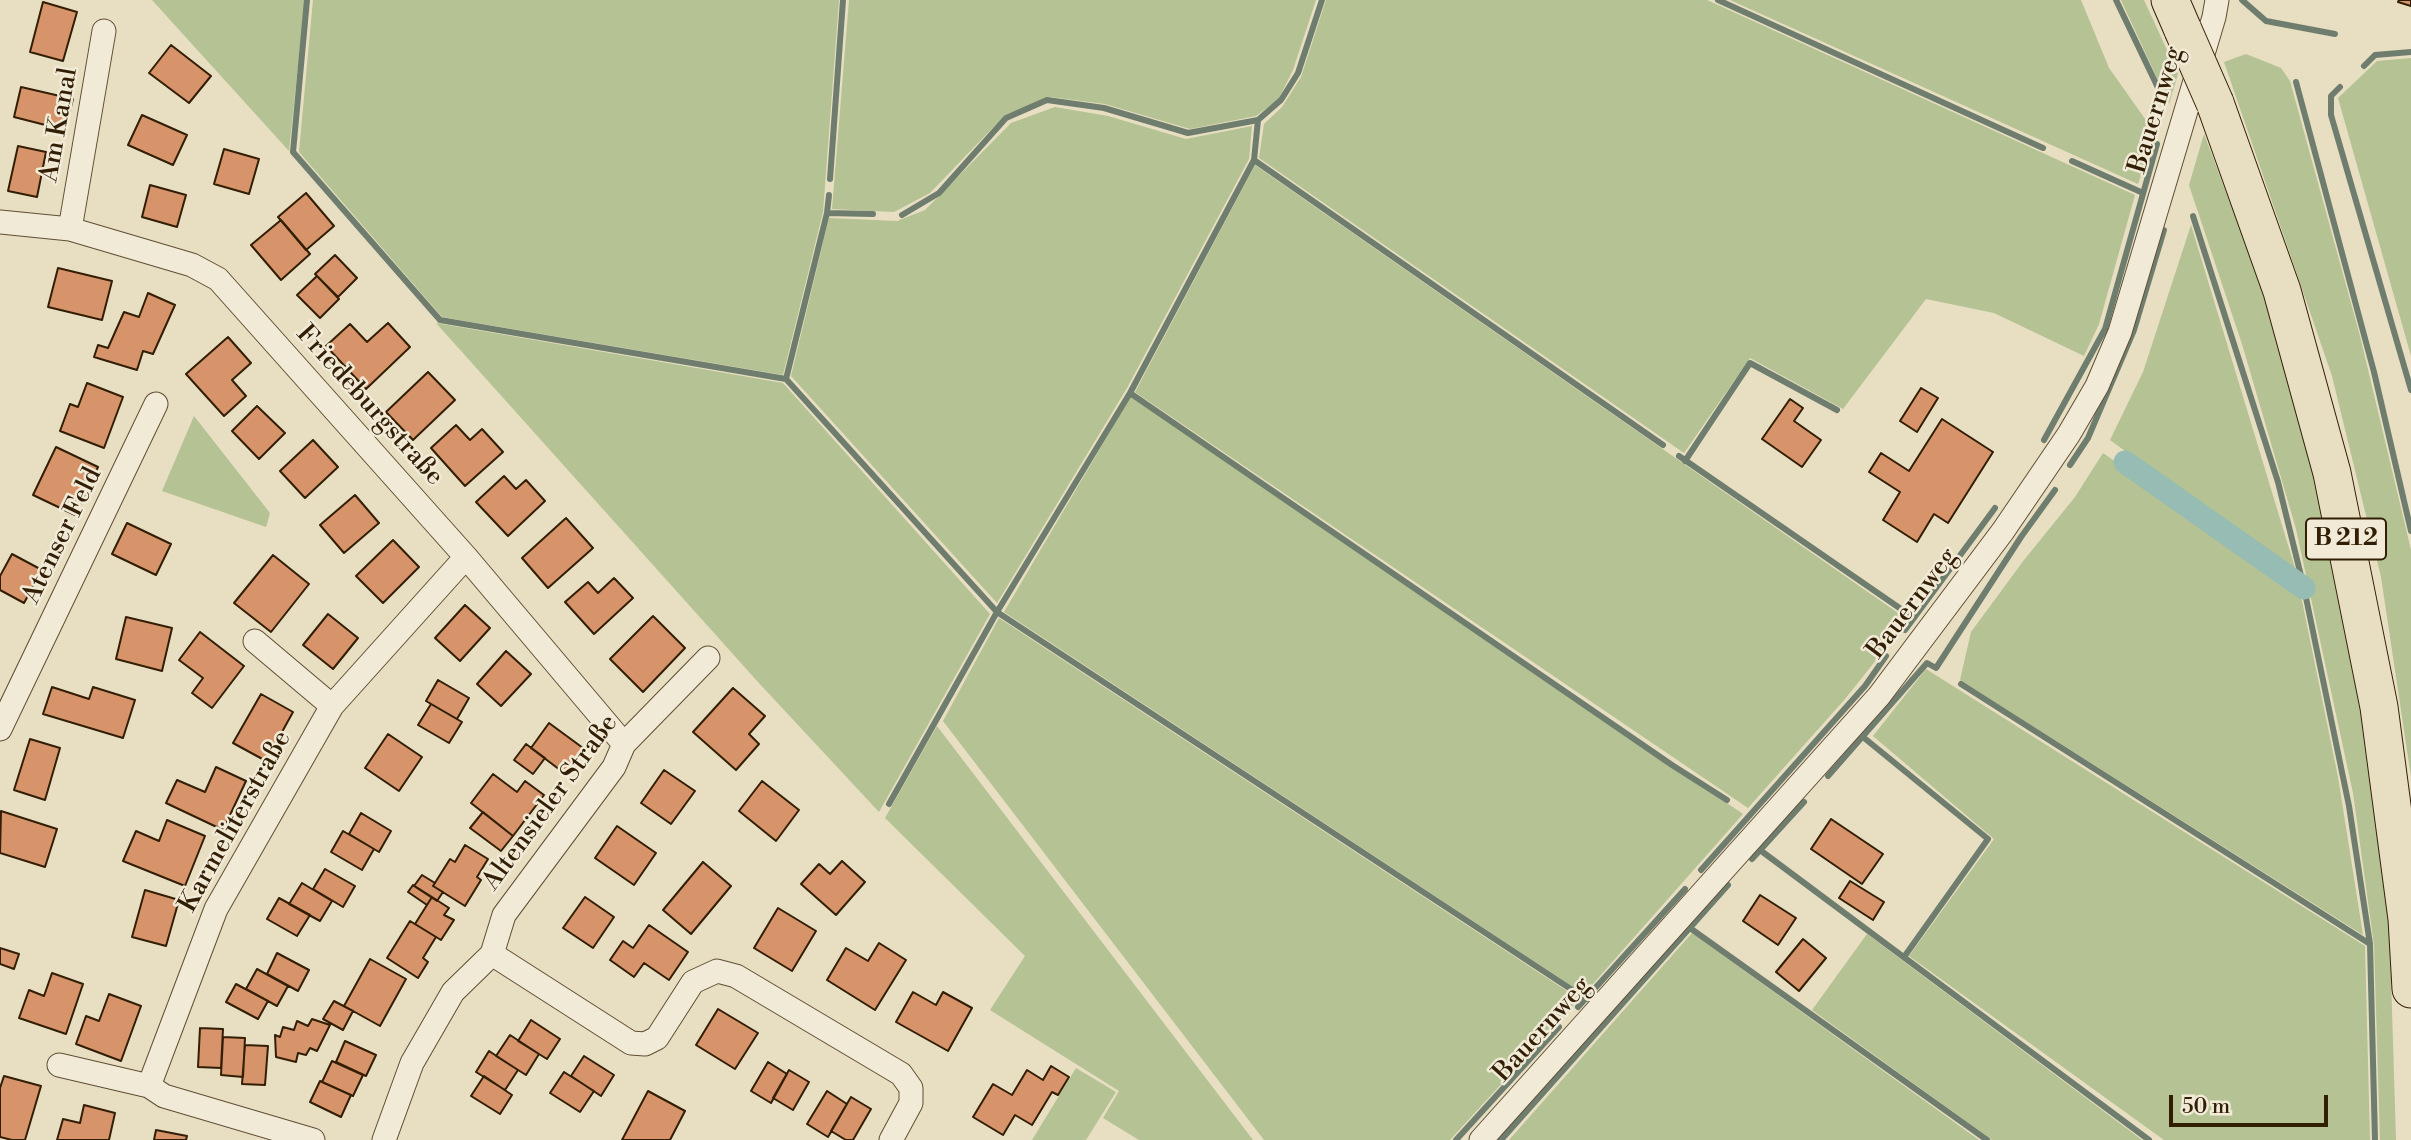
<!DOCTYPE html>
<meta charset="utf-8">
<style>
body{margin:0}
#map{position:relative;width:2411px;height:1140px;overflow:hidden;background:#e8dec1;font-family:"Libre Bodoni",serif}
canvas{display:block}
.scale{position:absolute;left:2169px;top:1095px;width:159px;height:32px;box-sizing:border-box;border:4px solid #321e05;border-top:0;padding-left:9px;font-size:21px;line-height:24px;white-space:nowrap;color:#321e05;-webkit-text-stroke:5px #f0ead7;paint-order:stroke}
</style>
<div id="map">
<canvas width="2411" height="1140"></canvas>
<div class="scale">50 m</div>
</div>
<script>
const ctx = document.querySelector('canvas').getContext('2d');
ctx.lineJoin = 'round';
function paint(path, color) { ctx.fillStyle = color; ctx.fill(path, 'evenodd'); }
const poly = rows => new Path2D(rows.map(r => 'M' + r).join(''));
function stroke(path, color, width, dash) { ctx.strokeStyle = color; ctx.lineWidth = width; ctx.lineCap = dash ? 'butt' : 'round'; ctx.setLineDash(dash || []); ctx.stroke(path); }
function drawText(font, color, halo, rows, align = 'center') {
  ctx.font = font + ' "Libre Bodoni",serif'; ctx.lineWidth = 5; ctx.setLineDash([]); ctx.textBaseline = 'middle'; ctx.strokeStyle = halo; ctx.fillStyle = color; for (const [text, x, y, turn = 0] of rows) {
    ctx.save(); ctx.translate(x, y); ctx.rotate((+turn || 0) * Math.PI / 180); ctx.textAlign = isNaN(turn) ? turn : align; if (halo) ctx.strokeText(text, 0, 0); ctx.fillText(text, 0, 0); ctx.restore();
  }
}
const green = poly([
 [152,0,305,0,289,151],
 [313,0,839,0,823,212,783,375,442,317,299,152],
 [849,0,1316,0,1293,70,1278,100,1256,116,1190,129,1105,104,1050,97,1005,115,930,193,894,212,832,209],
 [1326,0,1707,0,2135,195,2099,324,2084,356,1994,313,1926,299,1843,409,1750,358,1684,453,1259,158,1264,124,1282,107,1301,77],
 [1730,0,2081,0,2109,68,2155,133,2138,184],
 [2121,0,2144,0,2178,74,2169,104],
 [2246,54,2281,68,2290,81,2360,336,2411,550,2411,777,2381,577,2332,376,2224,62],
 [2411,58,2411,356,2338,98,2377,61],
 [1055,107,1108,116,1186,139,1252,126,1249,159,1127,388,997,603,791,376,829,218,897,221,925,210,1011,123],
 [2204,134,2259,279,2317,472,2363,688,2389,913,2396,1140,2380,1140,2374,945,2353,793,2296,529,2242,344,2189,185],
 [1255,165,1908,620,1845,699,1748,808,1135,392],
 [2191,225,2298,578,2110,440,2143,372],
 [436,323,783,383,990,614,879,812,758,682],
 [1131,396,1743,814,1584,994,1004,612],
 [194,416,270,513,266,527,162,491],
 [2103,453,2300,591,2338,777,2363,935,1960,680,1971,632,2024,560,2075,497],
 [999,618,1579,999,1450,1140,1264,1140,943,721],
 [1926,669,2365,946,2370,1140,2164,1140,1909,956,1994,839,1873,736],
 [937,726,1253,1140,1139,1140,1103,1118,1119,1091,990,1010,1025,956,885,818],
 [1692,933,1979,1140,1509,1140],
 [1867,934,2142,1140,1992,1140,1812,1010],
 [1076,1068,1116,1092,1086,1140,1032,1140]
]);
const stream = poly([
 [307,0,293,152,440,320,786,379],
 [1718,0,2043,148],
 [2116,0,2161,94],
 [2242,0,2266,21,2335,34],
 [2364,66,2375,55,2411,52],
 [2296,82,2374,372,2411,531],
 [2340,87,2331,96,2331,115,2411,390],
 [1254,160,1663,445],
 [2072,161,2143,193],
 [830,179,843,0],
 [829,195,827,213,786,379,997,612,1586,999],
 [827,213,873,214],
 [902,215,939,193,1006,118,1047,100,1104,108,1188,133,1258,120,1281,100,1298,73,1322,0],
 [2193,216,2278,482,2304,588,2349,806,2370,944,2375,1140],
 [1130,393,1672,765,1727,800],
 [2044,440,2105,329,2157,144],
 [1679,456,1914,618],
 [1685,461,1750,363,1837,410],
 [2070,465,2088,438,2134,330,2164,230],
 [1905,630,1995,508],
 [1961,684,2370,944],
 [1863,737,1988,839,1904,957],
 [1828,776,1927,663,1936,668,2021,537,2055,490],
 [889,804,997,612,1130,393,1254,160,1258,120],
 [1760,850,2149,1140],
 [1752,859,1804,802],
 [1701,870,1865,686,1886,656],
 [1690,928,1987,1140],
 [1578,1007,1685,889],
 [1456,1140,1559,1027],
 [1501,1140,1728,885]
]);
const canal = poly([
 [2125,462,2304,588]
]);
const building = poly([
 [2399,0,2411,0,2411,6,2398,2,2399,0],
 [43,2,77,12,63,61,30,52,43,2],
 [171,45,211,76,189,103,149,73,171,45],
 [21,87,73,99,65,130,14,117,21,87],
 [142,115,187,135,173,165,128,145,142,115],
 [18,146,46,152,37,197,8,191,18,146],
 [224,149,259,159,249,194,214,184,224,149],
 [150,185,186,195,177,227,142,217,150,185],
 [306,193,334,226,306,250,278,217,306,193],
 [281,220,310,254,281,280,251,245,281,220],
 [335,255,357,278,338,297,315,274,335,255],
 [58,268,112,281,102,320,48,307,58,268],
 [317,276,339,299,320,318,297,295,317,276],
 [148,293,175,305,153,354,143,351,137,370,94,357,98,345,108,348,124,312,139,317,148,293],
 [388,323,410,347,366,389,326,346,350,324,367,342,388,323],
 [228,337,251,363,232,380,246,396,224,416,186,374,228,337],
 [428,372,455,400,413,440,386,412,428,372],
 [87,383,123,397,104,448,60,431,70,404,78,407,87,383],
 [1921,388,1938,398,1917,432,1900,421,1921,388],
 [1790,399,1803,408,1794,421,1821,440,1802,467,1762,439,1790,399],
 [257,406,285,433,259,459,232,431,257,406],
 [1942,419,1993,452,1948,523,1934,514,1917,542,1883,520,1900,492,1869,472,1881,453,1909,471,1942,419],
 [456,425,470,440,482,429,503,452,465,486,431,448,456,425],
 [313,440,338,467,305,498,280,471,313,440],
 [56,447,98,467,75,515,33,495,56,447],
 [504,476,516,489,526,480,545,501,508,536,476,502,504,476],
 [355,495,379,523,344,553,320,525,355,495],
 [566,518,593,548,548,588,522,558,566,518],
 [127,523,171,544,156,575,112,554,127,523],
 [393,540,419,567,383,603,356,576,393,540],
 [12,554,42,570,24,603,0,590,0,576,12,554],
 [273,555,309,584,271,632,234,603,273,555],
 [614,578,633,598,594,634,565,602,588,582,598,593,614,578],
 [465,605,490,628,460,661,435,638,465,605],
 [328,614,358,638,333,669,303,645,328,614],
 [653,616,685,648,643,692,610,659,653,616],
 [126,617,172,628,162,671,116,659,126,617],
 [200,632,244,666,212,708,192,693,203,678,179,660,200,632],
 [506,651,531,674,501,706,477,684,506,651],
 [438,680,469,698,457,719,426,701,438,680],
 [52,687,89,699,93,687,135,700,123,738,43,714,52,687],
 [733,688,765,716,749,734,759,744,736,770,693,732,733,688],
 [261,694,293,712,266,761,233,743,261,694],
 [431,704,462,722,449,743,418,725,431,704],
 [549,723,583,748,564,773,531,748,549,723],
 [388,734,422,757,399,791,365,768,388,734],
 [30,739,60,748,45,800,14,790,30,739],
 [526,744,545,758,533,774,514,760,526,744],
 [216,767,246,781,223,830,166,803,177,780,205,792,216,767],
 [664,770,695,791,671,824,641,803,664,770],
 [493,774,517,792,525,781,544,795,513,836,471,803,493,774],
 [762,781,799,810,776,841,739,811,762,781],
 [1,811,57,829,45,867,0,853,1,811],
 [483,812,513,836,501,851,470,828,483,812],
 [361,813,391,831,379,852,349,834,361,813],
 [1831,819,1883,854,1862,884,1811,849,1831,819],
 [167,820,205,836,185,886,123,861,136,831,159,841,167,820],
 [617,826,656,853,634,885,595,858,617,826],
 [343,831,374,849,362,870,331,852,343,831],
 [465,845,488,859,477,877,481,880,465,906,433,886,450,859,455,862,465,845],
 [842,861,865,882,836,915,801,884,819,864,830,874,842,861],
 [703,862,731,886,691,934,663,910,703,862],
 [325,869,355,886,343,907,313,889,325,869],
 [422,875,435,883,433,886,443,892,437,901,414,886,422,875],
 [1850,881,1884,902,1873,920,1839,898,1850,881],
 [302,883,332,901,320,921,289,904,302,883],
 [413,885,432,897,427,905,408,892,413,885],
 [145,890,179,900,166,946,132,937,145,890],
 [1760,895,1796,918,1778,945,1743,921,1760,895],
 [432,897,449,908,444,915,454,920,441,940,415,924,432,897],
 [585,897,614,917,593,948,563,928,585,897],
 [279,898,310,915,297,936,267,919,279,898],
 [778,908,816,931,792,971,754,948,778,908],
 [410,921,436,937,423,958,428,962,418,978,387,958,410,921],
 [649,925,688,952,669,980,644,963,634,977,610,960,623,941,633,948,649,925],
 [1803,939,1826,958,1799,991,1776,972,1803,939],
 [879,943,906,960,875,1010,827,980,846,948,868,961,879,943],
 [0,948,19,954,14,969,0,964,0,948],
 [277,953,309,970,298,991,267,974,277,953],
 [370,959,406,979,380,1026,344,1006,370,959],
 [257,969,288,986,277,1006,246,989,257,969],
 [52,973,83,984,66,1034,19,1018,29,990,44,996,52,973],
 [236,984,268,1001,258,1019,226,1002,236,984],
 [913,992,936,1005,943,992,972,1008,948,1051,896,1022,913,992],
 [109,994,141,1006,121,1061,76,1044,86,1016,99,1021,109,994],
 [334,1001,353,1011,343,1030,323,1019,334,1001],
 [718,1009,758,1033,735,1069,696,1045,718,1009],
 [312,1019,330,1025,317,1051,310,1048,306,1055,298,1053,296,1062,276,1057,275,1035,280,1037,283,1027,294,1030,297,1021,308,1026,312,1019],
 [531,1020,560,1039,547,1059,518,1041,531,1020],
 [200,1028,223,1029,221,1068,198,1067,200,1028],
 [510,1035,539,1054,526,1075,496,1056,510,1035],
 [223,1037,245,1038,243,1077,221,1075,223,1037],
 [345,1041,376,1055,366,1076,336,1062,345,1041],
 [245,1045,268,1046,265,1085,242,1084,245,1045],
 [489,1051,518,1070,505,1090,476,1072,489,1051],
 [584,1056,614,1075,601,1096,571,1076,584,1056],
 [332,1061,363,1075,353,1096,322,1082,332,1061],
 [768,1062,787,1074,771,1103,751,1091,768,1062],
 [1051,1066,1069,1077,1058,1095,1052,1092,1032,1125,1015,1115,1003,1135,973,1117,993,1084,1012,1095,1027,1070,1043,1080,1051,1066],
 [789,1070,809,1082,793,1110,773,1098,789,1070],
 [564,1072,594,1091,580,1112,550,1093,564,1072],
 [4,1076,41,1086,25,1140,12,1140,0,1137,0,1088,4,1076],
 [484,1076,512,1095,500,1114,471,1096,484,1076],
 [320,1081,351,1095,341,1117,310,1102,320,1081],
 [648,1091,685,1111,670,1140,622,1140,648,1091],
 [827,1091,847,1104,828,1137,807,1124,827,1091],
 [851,1097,871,1109,853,1140,846,1140,831,1131,851,1097],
 [84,1105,115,1113,109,1140,57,1140,63,1119,80,1123,84,1105],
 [156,1130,187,1136,186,1140,154,1140,156,1130]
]);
const minor = poly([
 [0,222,70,229,192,265,218,279,466,557,624,744],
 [70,229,104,31],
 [255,641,332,706],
 [0,729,156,404],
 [492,954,631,1043,645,1044,657,1038,693,982,717,971,736,976,901,1074,911,1088,911,1103,891,1140],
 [59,1065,149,1086],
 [313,1140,164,1096,149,1086,216,909,332,706,466,557],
 [384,1140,412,1063,453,992,492,954,504,915,614,767,624,744,708,658],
 [1481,1140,1879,696,2003,531,2069,434,2097,386,2120,332,2214,17,2217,0]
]);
const primary = poly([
 [2170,0,2183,30],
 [2215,103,2282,291,2332,473,2379,707,2407,919,2411,989]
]);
const primaryBridge = poly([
 [2183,30,2215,103]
]);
const shields = [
 [2346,539,80]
];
const shieldNames = [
 ["B 212",2346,539]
];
const streetNames = [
 ["Bauernweg",2157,110,-73],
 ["Am Kanal",60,125,-80],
 ["Friedeburgstraße",369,406,48],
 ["Atenser Feld",63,536,-64],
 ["Bauernweg",1913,604,-53],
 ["Altensieler Straße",551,803,-54],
 ["Karmeliterstraße",236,822,-61],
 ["Bauernweg",1543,1030,-48]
];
paint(green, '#b4c294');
stroke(stream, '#6f7d6e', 6);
stroke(canal, '#97bcb4', 23);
paint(building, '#d7946a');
stroke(building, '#321e05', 2);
stroke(minor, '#604e34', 25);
stroke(primary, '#321e05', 39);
stroke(minor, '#f0ead7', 23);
stroke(primary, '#e8dec1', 37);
stroke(primaryBridge, '#321e05', 39, []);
stroke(primaryBridge, '#e8dec1', 37);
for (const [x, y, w] of shields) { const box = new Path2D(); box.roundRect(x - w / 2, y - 20.5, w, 41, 5); ctx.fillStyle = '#f0ead7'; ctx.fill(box); stroke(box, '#321e05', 2); }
drawText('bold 24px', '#321e05', null, shieldNames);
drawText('26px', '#321e05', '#f0ead7', streetNames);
</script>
